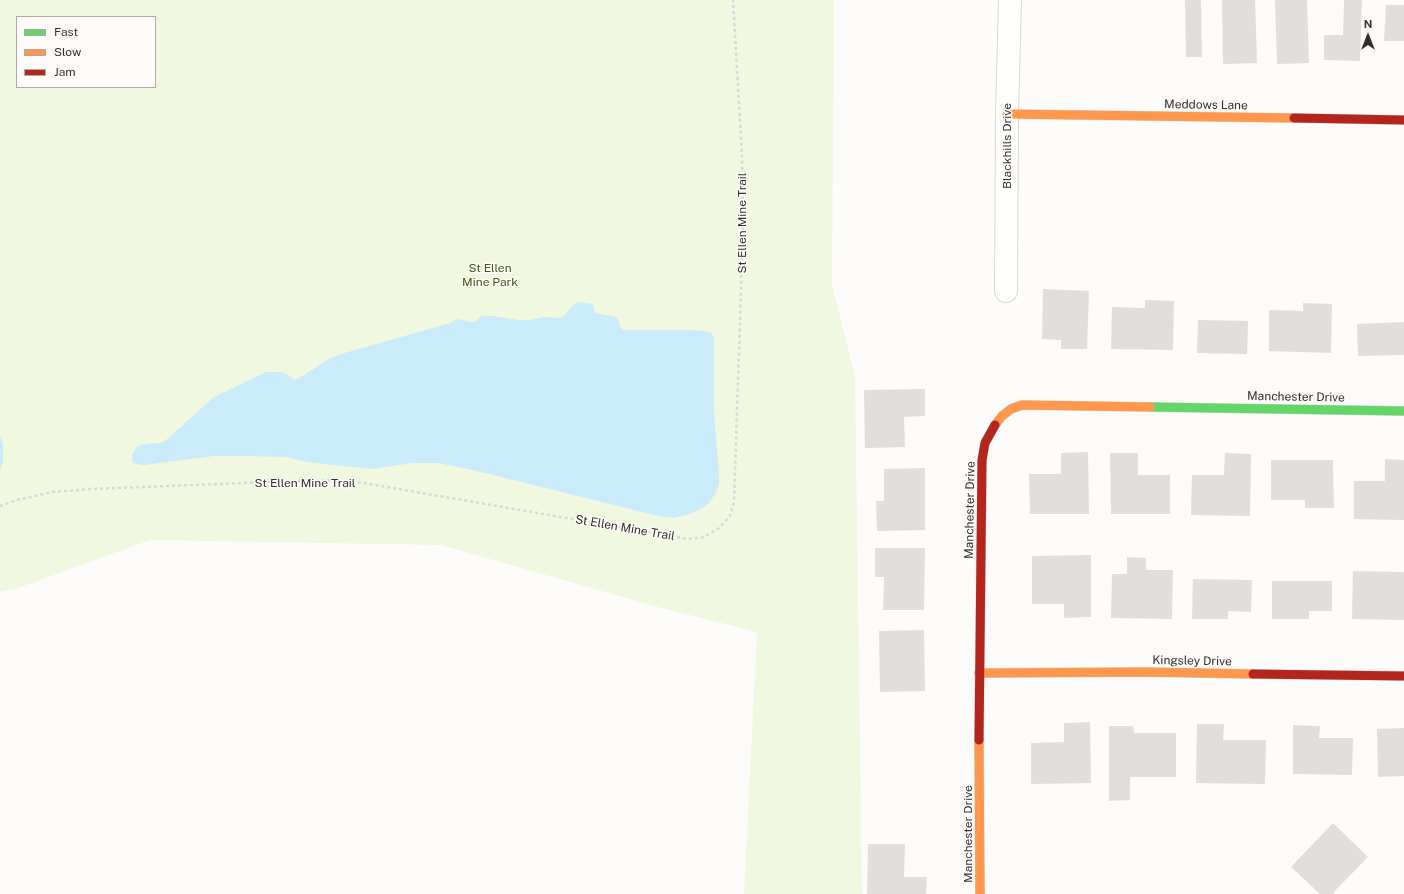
<!DOCTYPE html>
<style>
body{margin:0}
#map{position:relative;width:1404px;height:894px;overflow:hidden;background:#fefcfa;font-family:"Public Sans",sans-serif}
canvas{display:block}
.legend{position:absolute;left:16px;top:16px;width:140px;height:72px;box-sizing:border-box;background:#fffbf9;border:1px solid #ada9a8;margin:0;padding:5px 7px;list-style:none;font-size:12px;color:#332f2e}
.legend li{display:flex;align-items:center;gap:8px;height:20px}
.legend b{width:20px;border:1px solid #ada9a8}
.north{position:absolute;left:1348px;top:16px;width:40px;height:40px;-webkit-text-stroke:3px #fffbf9;paint-order:stroke;rotate:0deg;font-size:11px;font-weight:700;line-height:16px;text-align:center;color:#332f2e}
.north::after{content:'';display:block;margin:auto;width:14px;height:18px;background:#332f2e;clip-path:polygon(50% 0,100% 100%,50% 72%,0 100%)}
</style>
<div id="map">
<canvas width="1404" height="894"></canvas>
<ul class="legend">
<li><b style="height:5px;background:#63d668"></b>Fast</li>
<li><b style="height:5px;background:#ff974d"></b>Slow</li>
<li><b style="height:5px;background:#b3261e"></b>Jam</li>
</ul>
<div class="north">N</div>
</div>
<script>
const ctx = document.querySelector('canvas').getContext('2d');
ctx.lineJoin = 'round';
function paint(path, color) { ctx.fillStyle = color; ctx.fill(path, 'evenodd'); }
const poly = rows => new Path2D(rows.map(r => 'M' + r).join(''));
function stroke(path, color, width, dash) { ctx.strokeStyle = color; ctx.lineWidth = width; ctx.lineCap = dash ? 'butt' : 'round'; ctx.setLineDash(dash || []); ctx.stroke(path); }
function drawText(font, color, halo, rows, align = 'center') {
  ctx.font = font + ' "Public Sans",sans-serif'; ctx.lineWidth = 3; ctx.setLineDash([]); ctx.textBaseline = 'middle'; ctx.strokeStyle = halo; ctx.fillStyle = color; for (const [text, x, y, turn = 0] of rows) {
    ctx.save(); ctx.translate(x, y); ctx.rotate((+turn || 0) * Math.PI / 180); ctx.textAlign = isNaN(turn) ? turn : align; if (halo) ctx.strokeText(text, 0, 0); ctx.fillText(text, 0, 0); ctx.restore();
  }
}
const green = poly([
 [0,0,834,0,832,285,855,377,862,894,744,894,757,632,658,607,441,545,150,540,18,588,0,592],
 [17,17,155,17,155,87,17,87]
]);
const water = poly([
 [578,302,593,304,595,313,617,317,622,330,692,330,704,331,711,333,714,338,714,413,719,474,719,484,716,493,707,505,690,514,682,516,673,518,658,516,473,470,438,463,413,463,371,469,307,462,285,457,244,456,214,456,144,465,136,464,132,462,132,455,136,448,141,445,164,442,214,397,266,372,280,372,285,373,293,379,298,379,329,359,341,354,447,324,458,319,469,322,474,322,482,316,492,316,519,320,530,320,544,317,559,318,563,317,572,306],
 [0,436,3,444,3,462,0,470]
]);
const building = poly([
 [1185,0,1201,0,1202,57,1186,57],
 [1222,0,1255,0,1257,63,1223,64],
 [1275,0,1307,0,1309,63,1277,64],
 [1344,0,1362,0,1360,61,1324,60,1324,35,1343,35],
 [1386,5,1404,5,1404,41,1384,41],
 [1043,289,1089,291,1087,349,1061,349,1061,340,1042,339],
 [1145,300,1174,301,1173,350,1111,349,1112,307,1145,308],
 [1303,303,1332,304,1331,353,1269,351,1269,310,1303,311],
 [1198,320,1248,321,1247,354,1197,353],
 [1404,322,1404,355,1358,356,1357,324],
 [925,389,925,416,904,417,905,447,865,448,864,390],
 [1088,452,1089,514,1030,514,1029,474,1061,474,1061,453],
 [1110,453,1138,453,1138,475,1170,475,1170,514,1111,514],
 [1225,453,1251,454,1250,516,1191,515,1192,475,1224,475],
 [1385,459,1404,460,1404,520,1354,519,1354,481,1385,481],
 [1271,460,1333,460,1334,508,1305,508,1305,500,1271,500],
 [925,468,925,530,877,531,876,501,884,501,884,469],
 [875,548,925,548,924,610,883,610,884,577,875,577],
 [1091,555,1091,617,1064,618,1064,604,1032,604,1032,556],
 [1127,557,1146,558,1146,570,1173,570,1172,619,1111,618,1112,574,1127,574],
 [1353,571,1404,572,1404,620,1352,619],
 [1193,579,1252,580,1251,612,1228,611,1228,619,1192,619],
 [1272,581,1332,581,1332,611,1309,611,1309,619,1272,619],
 [924,630,925,691,880,692,879,631],
 [1090,722,1091,783,1031,784,1031,743,1064,742,1064,723],
 [1197,724,1224,724,1223,740,1266,740,1265,784,1196,783],
 [1293,725,1320,726,1319,738,1353,738,1352,775,1293,774],
 [1109,726,1133,726,1134,733,1176,733,1176,777,1130,777,1130,800,1109,801],
 [1404,728,1404,776,1378,777,1377,729],
 [1333,823,1368,857,1332,894,1320,894,1291,867],
 [868,844,905,844,904,877,927,877,926,894,867,894]
]);
const path = poly([
 [0,506,17,500,52,492,92,489,319,480,364,483,688,539,704,537,719,528,730,516,734,502,743,232,742,155,733,0]
]);
const street = poly([
 [1006,291,1007,114,1010,0]
]);
const fast = poly([
 [1150,407,1404,411]
]);
const slow = poly([
 [1007,114,1294,118],
 [995,425,1002,416,1011,409,1022,405,1150,407],
 [979,673,1146,672,1253,674],
 [979,740,980,894]
]);
const jam = poly([
 [1294,118,1404,120],
 [1253,674,1404,676],
 [979,740,982,460,985,443,995,425]
]);
const streetNames = [
 ["Meddows Lane",1206,105,1],
 ["Blackhills Drive",1007,146,-90],
 ["St Ellen Mine Trail",742,223,-90],
 ["Manchester Drive",1296,397,1],
 ["St Ellen Mine Trail",305,483],
 ["Manchester Drive",970,510,-89],
 ["St Ellen Mine Trail",625,528,10],
 ["Kingsley Drive",1192,661,1],
 ["Manchester Drive",968,834,-90]
];
const parkNames = [
 ["St Ellen",490,268],
 ["Mine Park",490,282]
];
paint(green, '#f0f8df');
paint(water, '#caebf9');
paint(building, '#e1dedc');
stroke(street, '#dad7d5', 24);
stroke(fast, '#dad7d5', 10);
stroke(slow, '#dad7d5', 10);
stroke(jam, '#dad7d5', 10);
stroke(path, '#d8d7d7', 2.5, [3, 3]);
stroke(street, '#fffffe', 22);
stroke(fast, '#63d668', 9);
stroke(slow, '#ff974d', 9);
stroke(jam, '#b3261e', 9);
drawText('12px', '#332f2e', '#fffbf9', streetNames);
drawText('12px', '#44580b', '#fffbf9', parkNames);
</script>
